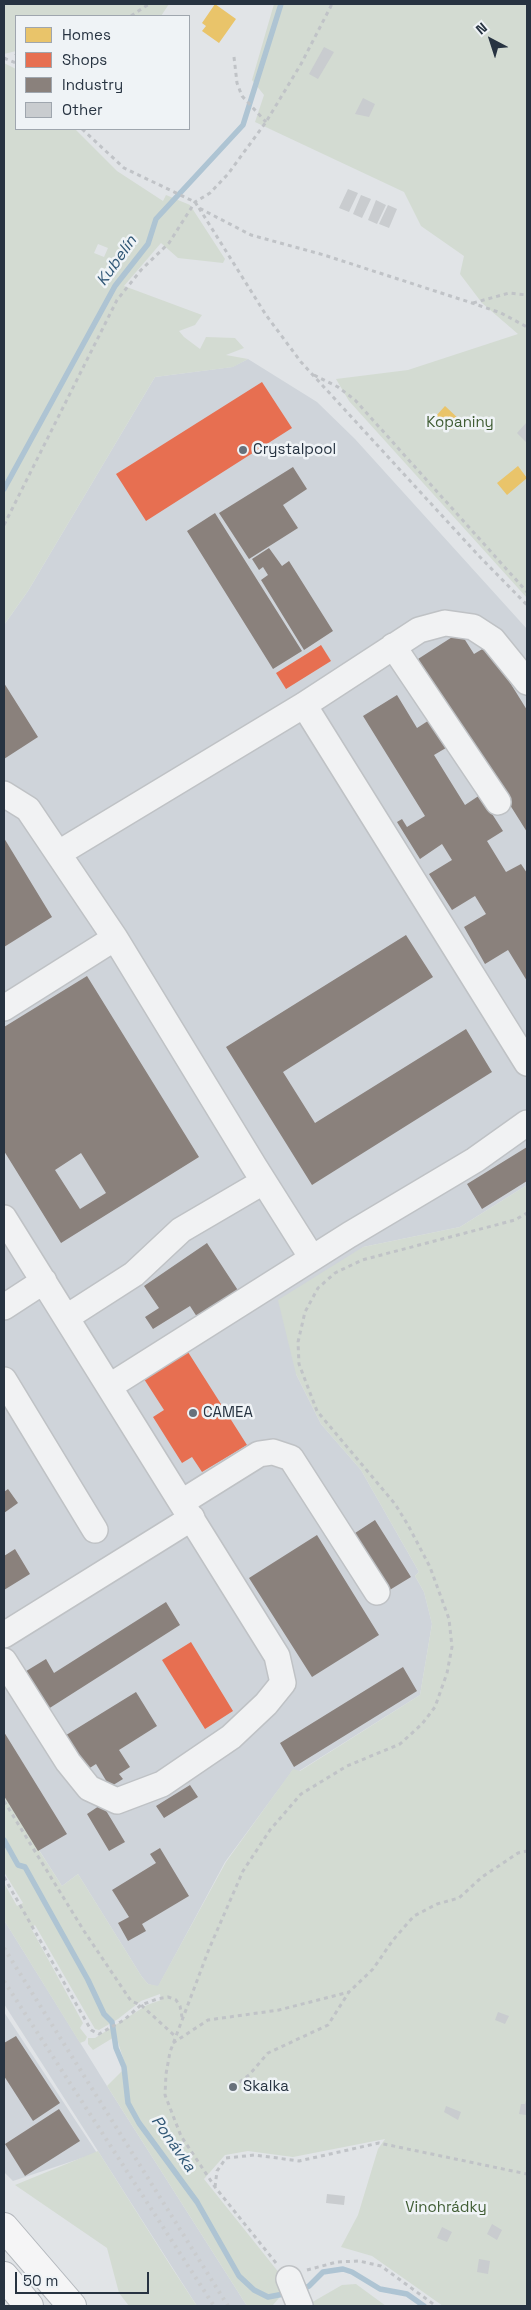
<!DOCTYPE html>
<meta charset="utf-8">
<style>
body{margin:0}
#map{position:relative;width:531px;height:2310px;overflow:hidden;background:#e1e4e7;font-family:"Space Grotesk",sans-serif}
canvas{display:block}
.frame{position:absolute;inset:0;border:5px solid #273341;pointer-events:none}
.legend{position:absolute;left:15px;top:15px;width:175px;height:115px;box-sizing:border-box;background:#eff3f6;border:1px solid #9fa6ae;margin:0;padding:6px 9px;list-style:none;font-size:15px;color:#273341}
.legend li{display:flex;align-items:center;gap:10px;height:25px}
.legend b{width:25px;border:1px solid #9fa6ae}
.north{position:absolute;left:466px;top:15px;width:50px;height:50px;-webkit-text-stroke:4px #eff3f6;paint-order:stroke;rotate:320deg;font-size:14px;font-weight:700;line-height:20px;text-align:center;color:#273341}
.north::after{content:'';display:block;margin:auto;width:18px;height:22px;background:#273341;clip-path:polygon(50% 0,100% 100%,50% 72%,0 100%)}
.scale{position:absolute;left:15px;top:2272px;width:134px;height:22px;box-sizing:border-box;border:2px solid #273341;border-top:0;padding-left:6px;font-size:15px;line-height:18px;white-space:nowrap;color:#273341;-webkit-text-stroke:4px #eff3f6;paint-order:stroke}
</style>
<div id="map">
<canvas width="531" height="2310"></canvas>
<div class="frame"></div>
<ul class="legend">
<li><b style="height:14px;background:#e9c46a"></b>Homes</li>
<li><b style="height:14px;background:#e76f51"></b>Shops</li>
<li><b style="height:14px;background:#8a817c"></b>Industry</li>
<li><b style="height:14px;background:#c9cccf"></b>Other</li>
</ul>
<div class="north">N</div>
<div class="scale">50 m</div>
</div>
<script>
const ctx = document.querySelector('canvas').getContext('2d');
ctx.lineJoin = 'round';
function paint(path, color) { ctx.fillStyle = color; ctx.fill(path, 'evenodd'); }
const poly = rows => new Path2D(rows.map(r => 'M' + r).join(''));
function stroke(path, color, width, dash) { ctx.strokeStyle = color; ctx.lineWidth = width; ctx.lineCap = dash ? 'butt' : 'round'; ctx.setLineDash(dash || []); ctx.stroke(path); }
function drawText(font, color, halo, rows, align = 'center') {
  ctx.font = font + ' "Space Grotesk",sans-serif'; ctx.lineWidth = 5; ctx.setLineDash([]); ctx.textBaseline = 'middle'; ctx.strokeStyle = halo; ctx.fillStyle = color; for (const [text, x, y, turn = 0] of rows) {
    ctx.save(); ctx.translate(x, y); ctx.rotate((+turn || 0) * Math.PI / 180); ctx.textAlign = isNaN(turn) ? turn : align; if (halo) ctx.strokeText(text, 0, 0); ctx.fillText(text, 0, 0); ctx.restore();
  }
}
const built = poly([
 [248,359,317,402,355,439,527,629,527,1185,460,1227,363,1247,296,1374,321,1424,361,1470,419,1572,415,1576,424,1592,432,1624,420,1695,299,1771,293,1770,225,1862,158,1987,148,1984,142,1977,78,1874,62,1886,4,1795,4,625,28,591,155,377,232,367],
 [4,1920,107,2086,247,2306,197,2306,4,2004],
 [4,2012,97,2153,13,2181,4,2172]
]);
const green = poly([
 [4,4,169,4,161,16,16,16,16,51,4,54],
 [274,4,527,4,527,598,349,401,336,379,408,370,518,334,482,303,460,274,464,256,421,226,404,192,255,122,264,95,252,80],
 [4,63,16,69,16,129,75,129,117,171,163,201,166,195,190,205,225,259,223,263,178,258,161,243,124,286,202,315,195,325,179,331,184,337,200,349,206,337,235,338,244,348,226,355,248,359,233,367,155,377,28,591,4,625],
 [98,244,108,248,104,257,94,253],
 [527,1185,527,2306,443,2306,372,2256,341,2247,358,2215,378,2149,385,2139,293,2157,248,2151,225,2155,204,2179,288,2284,285,2291,273,2305,247,2306,107,2086,126,2067,116,2036,93,2050,88,2044,88,2038,95,2038,147,2005,161,2000,160,1994,141,2001,118,2019,99,2030,95,2029,35,1925,31,1928,83,2023,80,2028,87,2037,85,2041,80,2043,4,1920,4,1883,17,1906,23,1903,4,1872,4,1796,62,1886,78,1874,142,1977,148,1984,158,1986,226,1862,293,1769,300,1771,420,1695,432,1624,424,1592,415,1576,419,1572,361,1470,321,1424,296,1374,278,1300,363,1247,460,1227],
 [98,2151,172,2268,197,2306,129,2306,119,2293,107,2248,15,2185],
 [356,2284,386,2306,312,2306,309,2304,342,2285]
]);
const homes = poly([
 [215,4,236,19,219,43,202,31,206,26,202,23],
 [445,406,460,420,451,430,436,416],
 [518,466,527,478,507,495,497,483]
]);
const shops = poly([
 [262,382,292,428,146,521,116,474],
 [321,645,331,661,286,689,276,673],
 [188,1352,247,1445,202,1472,192,1457,182,1463,153,1417,164,1410,144,1379],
 [191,1642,233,1711,205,1729,162,1660]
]);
const industry = poly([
 [293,467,307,489,283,505,298,528,249,559,219,513],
 [215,513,302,651,273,669,187,531],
 [269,548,282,566,289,561,333,631,304,650,261,580,268,575,263,567,259,570,252,559],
 [460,632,474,654,484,648,488,654,491,652,527,710,527,832,418,659],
 [4,683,38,737,4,759],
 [397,695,417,728,434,717,451,745,434,755,465,805,480,795,503,831,487,841,506,872,521,864,527,873,527,981,508,950,485,964,464,927,486,914,475,896,452,910,429,874,452,860,442,844,420,859,397,822,402,819,407,827,425,816,363,716],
 [4,838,52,917,4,947],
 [406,935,433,977,283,1072,315,1123,466,1029,492,1072,312,1185,226,1047],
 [87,976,199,1157,61,1243,4,1151,4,1027],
 [81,1153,106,1193,80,1209,55,1170],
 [527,1147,527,1181,482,1209,467,1184],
 [207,1243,241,1295,199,1320,190,1306,153,1329,145,1317,159,1308,144,1286],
 [8,1489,18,1503,4,1513,4,1492],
 [375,1520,411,1577,388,1591,352,1535],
 [317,1535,379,1635,312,1677,249,1578],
 [15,1549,30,1574,4,1590,4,1556],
 [166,1602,180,1625,45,1711,23,1673,46,1659,54,1673],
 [403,1667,417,1691,294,1767,280,1743],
 [136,1692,157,1726,119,1750,130,1767,119,1774,123,1779,110,1787,96,1764,85,1771,63,1737],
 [4,1732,67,1834,38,1851,4,1796],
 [190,1785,198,1797,164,1818,156,1806],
 [102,1804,125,1842,109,1851,87,1814],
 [160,1848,189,1896,142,1924,146,1931,128,1941,118,1923,129,1917,112,1890,156,1863,150,1854],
 [16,2036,60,2103,33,2121,4,2076,4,2043],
 [59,2109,80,2141,25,2176,5,2144]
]);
const stream = poly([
 [4,489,115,286,148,244,156,219,243,125,281,4],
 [4,1840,18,1865,25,1867,88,1980,104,2014,112,2022,116,2048,124,2067,128,2103,139,2123,197,2202,239,2276,254,2290,268,2297,289,2293],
 [301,2290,309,2286,323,2272,343,2269,352,2272,380,2289,407,2294,424,2306]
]);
const building = poly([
 [324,47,334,52,318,79,309,74],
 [363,98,375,104,369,117,355,114],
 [348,189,358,193,349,212,339,208],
 [361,195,371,199,362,218,353,214],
 [376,200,386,205,377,224,368,220],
 [388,205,397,209,389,228,379,224],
 [527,422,527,443,517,433],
 [498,2012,509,2016,505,2024,495,2020],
 [527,2097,526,2115,519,2114,521,2104,525,2104],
 [446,2106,461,2112,458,2120,444,2112],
 [327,2194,345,2196,344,2205,326,2203],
 [492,2224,502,2230,497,2240,487,2234],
 [442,2227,452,2232,447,2242,437,2238],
 [479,2259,490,2261,488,2274,477,2272]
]);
const path = poly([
 [131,16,149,4],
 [16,54,16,55],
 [234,57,237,83,242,96,266,122],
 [4,58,16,63],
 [82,129,124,168,195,202,199,208,251,235,324,255,472,303,501,313,527,327],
 [199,208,266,315,301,362,479,556,527,605],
 [473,303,509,293,527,295],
 [314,375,338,387,355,400,527,592],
 [4,525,117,300,141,270,169,243,195,202,210,193,228,174,266,122,301,64,332,4],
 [4,1801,84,1931,131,2001,141,2005,175,2036],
 [4,1877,91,2030,99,2034,124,2020,141,2005,157,1999,168,1997,176,2000,180,2006,182,2017],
 [173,2043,208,2020,279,2010,349,1992],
 [233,2087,249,2075,268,2053,328,2025,349,1992,373,1969,393,1940,414,1916,437,1904,459,1898,482,1877,518,1853,527,1851],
 [215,2187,217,2171,226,2158,255,2155,299,2161,379,2143,527,2174],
 [276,2263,215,2187,181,2136,165,2095,166,2074,170,2052,209,1949,243,1871,270,1830,301,1794,347,1766,400,1744,422,1724,435,1707,447,1673,452,1647,449,1619,430,1567,408,1525,395,1504,317,1411,299,1364,298,1342,305,1312,318,1288,335,1273,362,1260,515,1220,527,1213],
 [307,2270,337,2262,359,2261,381,2266,436,2306]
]);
const minor = poly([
 [393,646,498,802],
 [304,705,527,1063],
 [4,794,28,809,115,938,4,1008],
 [59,853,304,705,419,630,445,623,473,627,493,640,527,682],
 [115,938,254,1166,312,1258],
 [4,1218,277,1656,283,1683,266,1704,231,1737,162,1784,117,1801,89,1788,68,1762,4,1661],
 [4,1307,44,1281],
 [67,1317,134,1274,181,1230,263,1182],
 [4,1380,95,1530],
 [110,1386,349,1235,475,1160,527,1123],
 [182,1502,259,1454,273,1452,291,1458,377,1592],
 [4,1635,192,1518],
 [289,2279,300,2306]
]);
const highway = poly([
 [4,2227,72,2306],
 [4,2276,29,2306]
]);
const rail = poly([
 [4,1948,228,2306],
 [4,1981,214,2306]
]);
const markers = [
 [243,450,5,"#68717b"],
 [193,1413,5,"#68717b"],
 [233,2087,5,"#68717b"]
];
const parkNames = [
 ["Kopaniny",460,423],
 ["Vinohrádky",446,2208]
];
const poiNames = [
 ["Crystalpool",253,450],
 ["CAMEA",203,1413],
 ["Skalka",243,2087]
];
const waterNames = [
 ["Kubelín",117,261,-55],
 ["Ponávka",173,2144,55]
];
paint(built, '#cfd4da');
paint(green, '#d3dbd2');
paint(homes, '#e9c46a');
paint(shops, '#e76f51');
paint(industry, '#8a817c');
stroke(stream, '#aec4d3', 5.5);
paint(building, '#c9cccf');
stroke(minor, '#bfc2c5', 28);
stroke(highway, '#b3b7bc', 30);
stroke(path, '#c0c3c7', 3, [4, 4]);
stroke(minor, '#f1f2f3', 25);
stroke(highway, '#f5f5f6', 28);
stroke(rail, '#caccce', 4, [2.5, 5]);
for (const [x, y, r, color] of markers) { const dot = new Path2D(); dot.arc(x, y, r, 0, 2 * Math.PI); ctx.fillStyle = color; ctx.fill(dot); stroke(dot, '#eff3f6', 2); }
drawText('15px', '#405d34', '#eff3f6', parkNames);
drawText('15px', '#273341', '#eff3f6', poiNames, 'left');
drawText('italic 16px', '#305776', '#eff3f6', waterNames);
</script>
